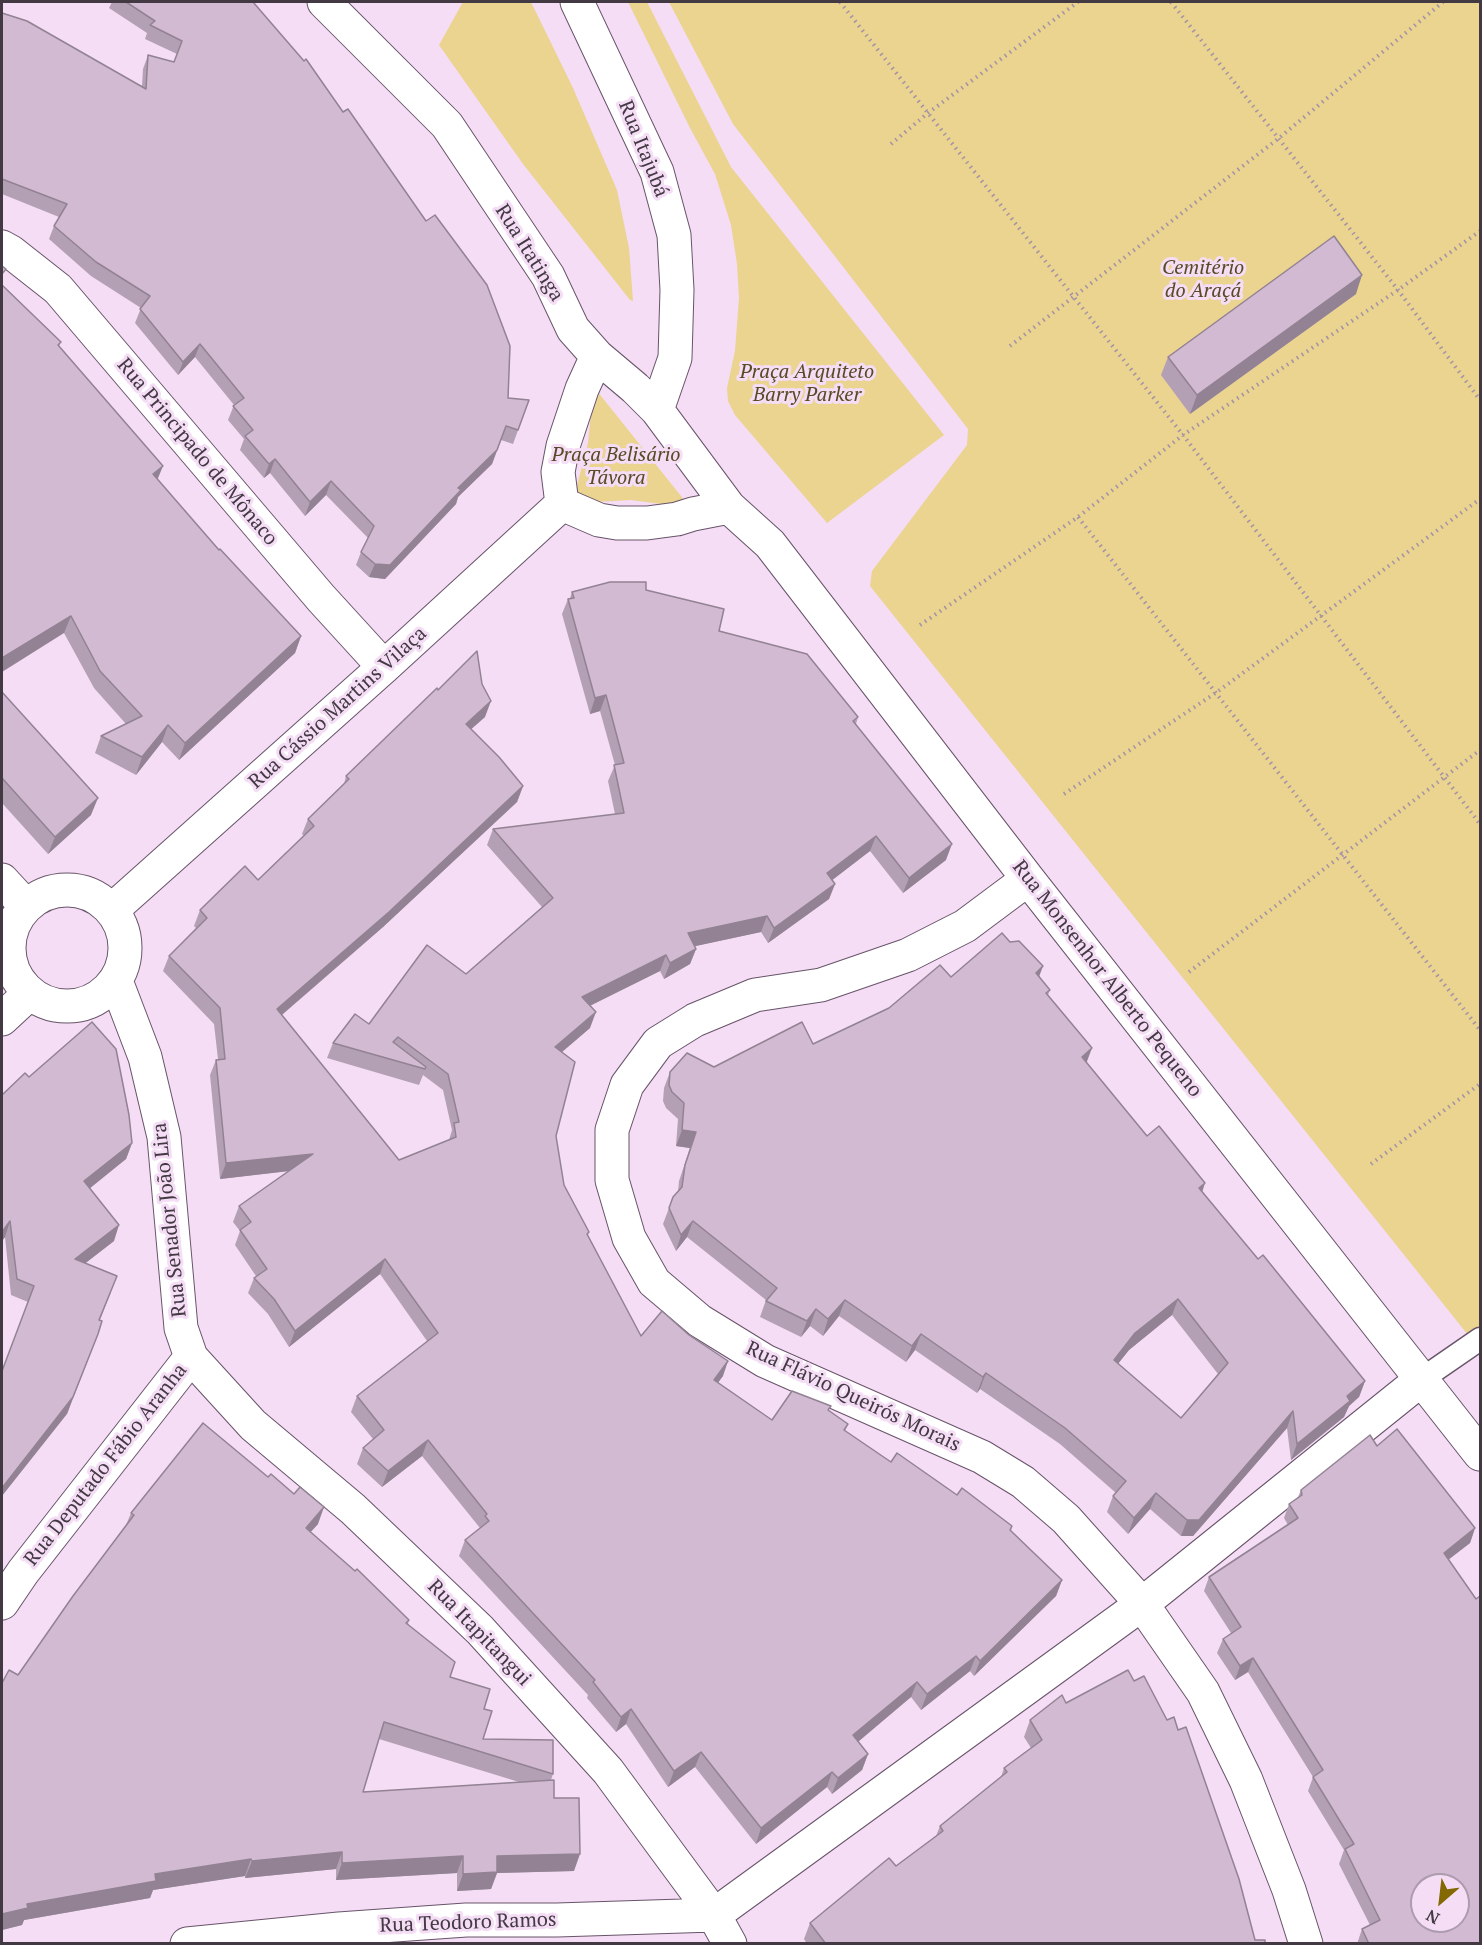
<!DOCTYPE html>
<meta charset="utf-8">
<style>
body{margin:0}
#map{position:relative;width:1482px;height:1945px;overflow:hidden;background:#f4ddf5;font-family:"PT Serif",serif}
canvas{display:block}
.frame{position:absolute;inset:0;border:3px solid #423943;pointer-events:none}
.north{position:absolute;left:1410px;top:1873px;width:60px;height:60px;box-sizing:border-box;background:#f4ddf5;border:2px solid #ad9bae;border-radius:50%;rotate:208deg;font-size:16px;font-weight:700;line-height:24px;text-align:center;color:#423943}
.north::after{content:'';display:block;margin:auto;width:21px;height:27px;background:#846801;clip-path:polygon(50% 0,100% 100%,50% 72%,0 100%)}
</style>
<div id="map">
<canvas width="1482" height="1945"></canvas>
<div class="frame"></div>
<div class="north">N</div>
</div>
<script>
const ctx = document.querySelector('canvas').getContext('2d');
ctx.lineJoin = 'round';
function paint(path, color) { ctx.fillStyle = color; ctx.fill(path, 'evenodd'); }
const poly = rows => new Path2D(rows.map(r => 'M' + r).join(''));
function stroke(path, color, width, dash) { ctx.strokeStyle = color; ctx.lineWidth = width; ctx.lineCap = dash ? 'butt' : 'round'; ctx.setLineDash(dash || []); ctx.stroke(path); }
function drawText(font, color, halo, rows, align = 'center') {
  ctx.font = font + ' "PT Serif",serif'; ctx.lineWidth = 6; ctx.setLineDash([]); ctx.textBaseline = 'middle'; ctx.strokeStyle = halo; ctx.fillStyle = color; for (const [text, x, y, turn = 0] of rows) {
    ctx.save(); ctx.translate(x, y); ctx.rotate((+turn || 0) * Math.PI / 180); ctx.textAlign = isNaN(turn) ? turn : align; if (halo) ctx.strokeText(text, 0, 0); ctx.fillText(text, 0, 0); ctx.restore();
  }
}
const green = poly([
 [463,2,531,2,573,88,617,190,629,248,633,301,630,300,523,164,439,45],
 [628,2,647,2,731,167,944,435,827,523,735,415,728,401,727,388,735,351,739,298,737,264,731,225,715,174,690,128],
 [669,2,1480,2,1480,1350,870,586,872,571,967,445,968,429,733,124],
 [597,391,685,501,683,507,631,500,596,502,573,501,588,443,593,394]
]);
const path = poly([
 [840,2,1183,435,1480,824],
 [1171,2,1398,290,1480,400],
 [891,144,928,113,1078,2],
 [1010,346,1279,138,1443,2],
 [1078,517,1480,1030],
 [920,625,1078,517,1183,435,1398,290,1480,231],
 [1064,794,1217,692,1480,499],
 [1189,972,1480,750],
 [1371,1164,1480,1084]
]);
const lane = poly([
 [1422,1379,1480,1339]
]);
const street = poly([
 [324,2,447,125,548,276,573,329,597,356,635,388,657,410,729,507,770,544,1028,879,1480,1454],
 [577,2,657,172,674,235,677,290,675,358,657,410],
 [2,247,11,252,58,289,321,598,384,667],
 [562,504,599,520,617,523,647,523,677,519,693,514,729,507],
 [562,504,558,472,563,446,582,389,597,356],
 [1028,879,965,926,908,955,821,985,755,995,695,1020,658,1043,627,1085,612,1130,612,1180,629,1238,654,1282,700,1321,765,1361,982,1457,1023,1482,1066,1519,1142,1604,1203,1692,1246,1780,1289,1890,1306,1944],
 [2,880,26,906],
 '9 948a58 58 0 1 1 116 0a58 58 0 1 1-116 0Z',
 [112,910,384,667,562,504],
 [116,981,145,1057,164,1137,181,1328,191,1357,253,1425,353,1509,480,1630,608,1771,714,1915,730,1944],
 [2,1019,30,993],
 [2,1603,23,1572,191,1357],
 [187,1944,339,1929,466,1920,557,1920,714,1915,1142,1604,1422,1379]
]);
const wall = poly([
 [112,2,253,2,508,398,529,400,513,444,501,440,492,464,458,497,456,504,385,579,369,577,356,565,361,552,368,538,326,495,305,516,270,473,264,478,240,450,244,439,228,420,234,405,195,357,178,375,135,323,141,308,91,276,49,239,54,226,59,217,2,194,2,13,142,86,143,69,148,55,174,62,177,54,145,39,147,33,109,8],
 [2,285,61,342,59,346,158,480,219,550,301,636,295,653,179,760,162,742,136,775,95,753,101,736,126,724,94,688,64,633],
 [1356,294,1190,414,1161,375,1168,357],
 [646,590,719,631,858,717,856,724,946,860,903,893,870,851,832,880,835,884,829,899,768,943,761,932,695,946,696,949,690,964,664,979,660,971,590,1006,590,1028,562,1052,556,1136,564,1185,589,1232,588,1235,641,1336,723,1376,718,1382,772,1420,829,1411,848,1424,845,1431,891,1462,957,1495,1012,1526,1011,1531,1062,1580,1056,1596,974,1676,970,1671,921,1710,911,1697,858,1742,868,1754,862,1770,832,1794,827,1787,756,1844,695,1767,668,1787,626,1724,616,1732,587,1698,588,1695,459,1556,465,1540,480,1528,422,1456,382,1487,357,1464,363,1448,373,1439,351,1412,357,1396,427,1341,380,1274,289,1347,268,1314,248,1293,254,1278,256,1276,235,1245,240,1231,233,1222,239,1206,288,1171,220,1179,210,1075,216,1060,218,1059,214,1024,163,971,169,956,196,928,194,926,200,910,258,880,304,836,302,834,308,819,344,784,346,776,438,690,485,717,471,729,523,786,517,802,383,927,282,1015,399,1160,449,1140,452,1130,443,1090,423,1075,419,1085,327,1058,333,1043,466,974,542,907,487,845,493,829,615,814,608,781,615,765,600,711,590,714,562,614,568,599,570,598,572,592],
 [2,692,91,815,48,854,2,803],
 [1010,942,1043,966,1039,976,1050,990,1048,995,1087,1063,1147,1136,1202,1191,1258,1259,1365,1381,1359,1397,1349,1406,1344,1417,1291,1460,1287,1428,1193,1536,1181,1536,1150,1509,1128,1534,1107,1512,1113,1496,1116,1493,1060,1444,980,1389,977,1393,915,1350,906,1362,839,1316,823,1336,810,1326,801,1337,760,1317,766,1300,687,1237,676,1251,663,1224,669,1208,678,1192,679,1181,690,1148,676,1146,678,1119,666,1108,663,1101,664,1088,670,1072,714,1067,813,1044,889,1008,951,977],
 [1172,1315,1218,1374,1181,1418,1118,1364,1129,1350],
 [29,1077,132,1143,126,1159,89,1188,114,1241,85,1263,111,1292,100,1320,67,1414,28,1302,11,1295,5,1237,2,1241,2,1095],
 [1377,1446,1475,1528,1470,1543,1449,1559,1480,1944,1357,1944,1362,1929,1370,1925,1339,1864,1344,1850,1308,1791,1313,1777,1248,1672,1235,1680,1217,1653,1223,1639,1231,1633,1204,1591,1209,1577,1288,1525,1284,1518,1289,1504,1298,1497,1301,1490],
 [131,1513,318,1524,310,1532,409,1620,408,1624,450,1677,484,1709,483,1739,553,1774,551,1780,554,1798,574,1871,497,1873,491,1889,457,1891,457,1873,336,1880,336,1869,245,1878,245,1876,153,1890,150,1898,24,1920,22,1925,2,1930,2,1683,18,1675,126,1525],
 [379,1739,519,1782,363,1792],
 [1066,1703,1255,1940,1265,1944,807,1944,804,1939,810,1923,896,1866,936,1836,940,1826,1001,1777,1004,1768,1031,1748,1024,1737,1030,1720]
]);
const shadedWall = poly([
 [1362,275,1356,294,1190,414,1197,395],
 [200,344,195,357,178,375,183,362],
 [506,426,492,464,458,497,456,504,385,579,369,577,375,564,458,488],
 [275,459,270,473,264,478,269,464],
 [163,466,156,483,153,474],
 [331,481,326,495,305,516,310,502],
 [71,616,64,633,2,672,2,658],
 [301,636,295,653,179,760,185,743],
 [606,695,600,711,590,714,595,698],
 [491,701,485,717,460,739,466,724],
 [168,725,162,742,136,775,142,757],
 [523,786,517,802,383,927,271,1024,277,1009],
 [98,798,91,815,48,854,55,837],
 [876,836,870,851,822,888,827,873],
 [952,844,946,860,903,893,909,878],
 [835,884,829,899,768,943,774,928],
 [767,916,761,932,682,949,688,933],
 [696,949,690,964,664,979,670,963],
 [666,955,660,971,577,1012,582,997],
 [1043,966,1037,982,1036,973],
 [596,1012,590,1028,549,1063,555,1047],
 [1092,1048,1086,1064,1082,1057],
 [682,1130,696,1132,690,1148,676,1146],
 [132,1143,126,1159,78,1198,84,1181],
 [313,1154,307,1169,220,1179,226,1163],
 [1205,1183,1200,1199,1199,1188],
 [10,1221,5,1237,2,1241,2,1232],
 [693,1221,687,1237,676,1251,681,1235],
 [119,1225,114,1241,69,1276,75,1259],
 [385,1259,380,1274,289,1347,295,1331],
 [1178,1299,1172,1315,1129,1350,1108,1376,1114,1360,1135,1333],
 [845,1300,839,1316,823,1336,828,1319],
 [816,1309,810,1326,801,1337,807,1321],
 [98,1334,67,1414,2,1496,2,1488],
 [921,1334,915,1350,906,1362,912,1346],
 [728,1361,723,1376,709,1395,714,1380],
 [986,1373,980,1389,977,1393,983,1377],
 [1365,1381,1359,1397,1349,1406,1344,1417,1291,1460,1297,1444,1347,1396],
 [1293,1411,1287,1428,1193,1536,1181,1536,1187,1520],
 [428,1440,422,1456,382,1487,388,1471],
 [1156,1493,1150,1509,1128,1534,1134,1518],
 [324,1507,318,1524,299,1545,306,1528],
 [1475,1528,1470,1543,1439,1567,1444,1553],
 [1062,1580,1056,1596,974,1676,980,1661],
 [976,1656,970,1671,921,1710,927,1694],
 [1253,1658,1248,1672,1235,1680,1240,1666],
 [917,1682,911,1697,847,1751,853,1735],
 [631,1709,626,1724,616,1732,621,1717],
 [701,1752,695,1767,668,1787,674,1771],
 [868,1754,862,1770,832,1794,838,1778],
 [832,1772,827,1787,756,1844,761,1828],
 [342,1852,336,1869,245,1878,252,1861],
 [580,1854,574,1871,497,1873,491,1889,457,1891,463,1874,497,1856],
 [463,1856,457,1873,336,1880,342,1863],
 [251,1859,245,1876,153,1890,150,1898,24,1920,22,1925,2,1930,2,1914,27,1904,155,1874]
]);
const building = poly([
 [126,2,253,2,304,61,306,59,343,112,348,109,426,221,435,215,487,285,510,346,508,398,529,400,518,430,506,426,497,450,458,488,461,490,390,565,375,564,361,552,374,526,331,481,310,502,275,459,269,464,245,436,253,430,233,406,244,398,200,344,183,362,140,309,150,296,96,262,54,226,67,204,2,179,2,13,27,21,146,89,148,55,174,62,182,41,150,25,155,21,126,2],
 [1334,236,1362,275,1197,395,1168,357,1334,236],
 [2,266,6,269,2,274,2,266],
 [2,285,61,342,58,345,163,466,153,474,219,550,220,549,301,636,185,743,168,725,142,757,101,736,142,716,100,671,71,616,2,658,2,285],
 [610,582,646,582,646,590,724,609,719,631,807,654,858,717,853,721,952,844,909,878,876,836,827,873,835,884,774,928,767,916,688,933,696,949,670,963,666,955,582,997,596,1012,555,1047,575,1062,556,1136,564,1185,589,1232,587,1234,641,1336,662,1311,689,1335,728,1361,714,1380,772,1420,792,1391,831,1406,828,1410,848,1424,844,1430,891,1462,897,1453,957,1495,962,1488,1012,1526,1010,1530,1062,1580,980,1661,976,1656,927,1694,917,1682,853,1735,868,1754,838,1778,832,1772,761,1828,701,1752,674,1771,631,1709,621,1717,593,1682,595,1680,465,1540,489,1521,485,1516,487,1514,428,1440,388,1471,363,1448,384,1430,357,1396,438,1333,385,1259,295,1331,274,1299,254,1278,267,1269,240,1230,251,1222,239,1206,313,1154,226,1163,216,1060,225,1059,220,1008,169,956,207,918,200,910,245,866,258,880,314,826,308,819,349,779,346,776,437,688,438,690,477,651,482,684,491,701,466,724,499,757,523,786,389,912,277,1009,399,1160,456,1137,454,1123,459,1122,448,1074,398,1037,393,1042,426,1067,425,1069,333,1043,355,1014,369,1024,427,945,466,974,553,898,493,829,624,813,614,765,624,763,606,695,595,698,568,599,574,598,572,592,610,582],
 [2,692,98,798,55,837,2,778,2,692],
 [1002,933,1010,942,1019,941,1043,966,1036,973,1050,990,1046,993,1092,1048,1082,1057,1147,1136,1159,1126,1205,1183,1199,1188,1258,1259,1263,1255,1365,1381,1347,1396,1350,1401,1297,1444,1293,1411,1199,1520,1187,1520,1156,1493,1134,1518,1113,1496,1126,1481,1065,1428,986,1373,983,1377,921,1334,912,1346,845,1300,828,1319,816,1309,807,1321,766,1301,777,1288,693,1221,681,1235,669,1208,673,1197,682,1187,685,1165,696,1132,682,1130,684,1103,672,1092,669,1085,670,1072,687,1053,714,1067,802,1022,813,1044,889,1008,940,965,951,977,1002,933],
 [1178,1299,1228,1363,1181,1418,1114,1360,1135,1333,1178,1299],
 [92,1022,116,1049,129,1115,132,1143,84,1181,119,1225,75,1259,117,1276,99,1320,102,1321,98,1334,73,1397,2,1488,2,1371,34,1286,17,1279,10,1221,2,1232,2,1095,25,1073,29,1077,92,1022],
 [203,1423,268,1477,271,1474,294,1494,300,1487,324,1507,306,1528,355,1571,357,1569,409,1620,406,1623,455,1662,450,1677,490,1689,484,1709,492,1711,483,1739,553,1740,553,1774,384,1722,363,1792,554,1780,554,1798,579,1798,580,1854,497,1856,497,1872,463,1874,463,1856,342,1863,342,1852,252,1861,251,1859,155,1874,156,1881,27,1904,28,1908,2,1914,2,1683,9,1670,18,1675,73,1596,134,1515,131,1513,203,1423],
 [1397,1429,1475,1528,1444,1553,1476,1599,1480,1596,1480,1944,1369,1944,1362,1929,1380,1920,1345,1849,1354,1844,1313,1777,1323,1770,1253,1658,1240,1666,1223,1639,1241,1627,1209,1577,1298,1518,1289,1504,1302,1495,1301,1490,1370,1435,1377,1446,1397,1429],
 [1422,1885,1458,1885,1458,1921,1422,1921,1422,1885],
 [1128,1670,1134,1681,1144,1676,1167,1720,1174,1717,1178,1730,1186,1727,1239,1879,1255,1940,1265,1940,1265,1944,826,1944,810,1923,889,1858,896,1866,943,1831,940,1826,1007,1772,1004,1768,1042,1740,1030,1720,1062,1695,1066,1703,1128,1670]
]);
const streetNames = [
 ["Rua Itajubá",643,149,68],
 ["Rua Itatinga",529,253,58],
 ["Rua Principado de Mônaco",197,452,50],
 ["Rua Cássio Martins Vilaça",338,708,-42],
 ["Rua Monsenhor Alberto Pequeno",1107,979,52],
 ["Rua Senador João Lira",170,1220,-96],
 ["Rua Flávio Queirós Morais",853,1397,25],
 ["Rua Deputado Fábio Aranha",106,1465,-52],
 ["Rua Itapitangui",479,1633,46],
 ["Rua Teodoro Ramos",468,1923,-2]
];
const parkNames = [
 ["Cemitério",1203,268],
 ["do Araçá",1203,291],
 ["Praça Arquiteto",807,372],
 ["Barry Parker",807,395],
 ["Praça Belisário",616,455],
 ["Távora",616,478]
];
paint(green, '#ebd390');
stroke(lane, '#685469', 25);
stroke(street, '#685469', 35);
stroke(path, '#a393a4', 4, [1.5, 4.5]);
stroke(lane, '#fff', 22);
stroke(street, '#fff', 33);
paint(wall, '#b4a0b5');
paint(shadedWall, '#928293');
paint(building, '#d1bad2');
stroke(building, '#928293', 1.5);
drawText('20px', '#423943', '#f4ddf5', streetNames);
drawText('italic 20px', '#574a24', '#f4ddf5', parkNames);
</script>
